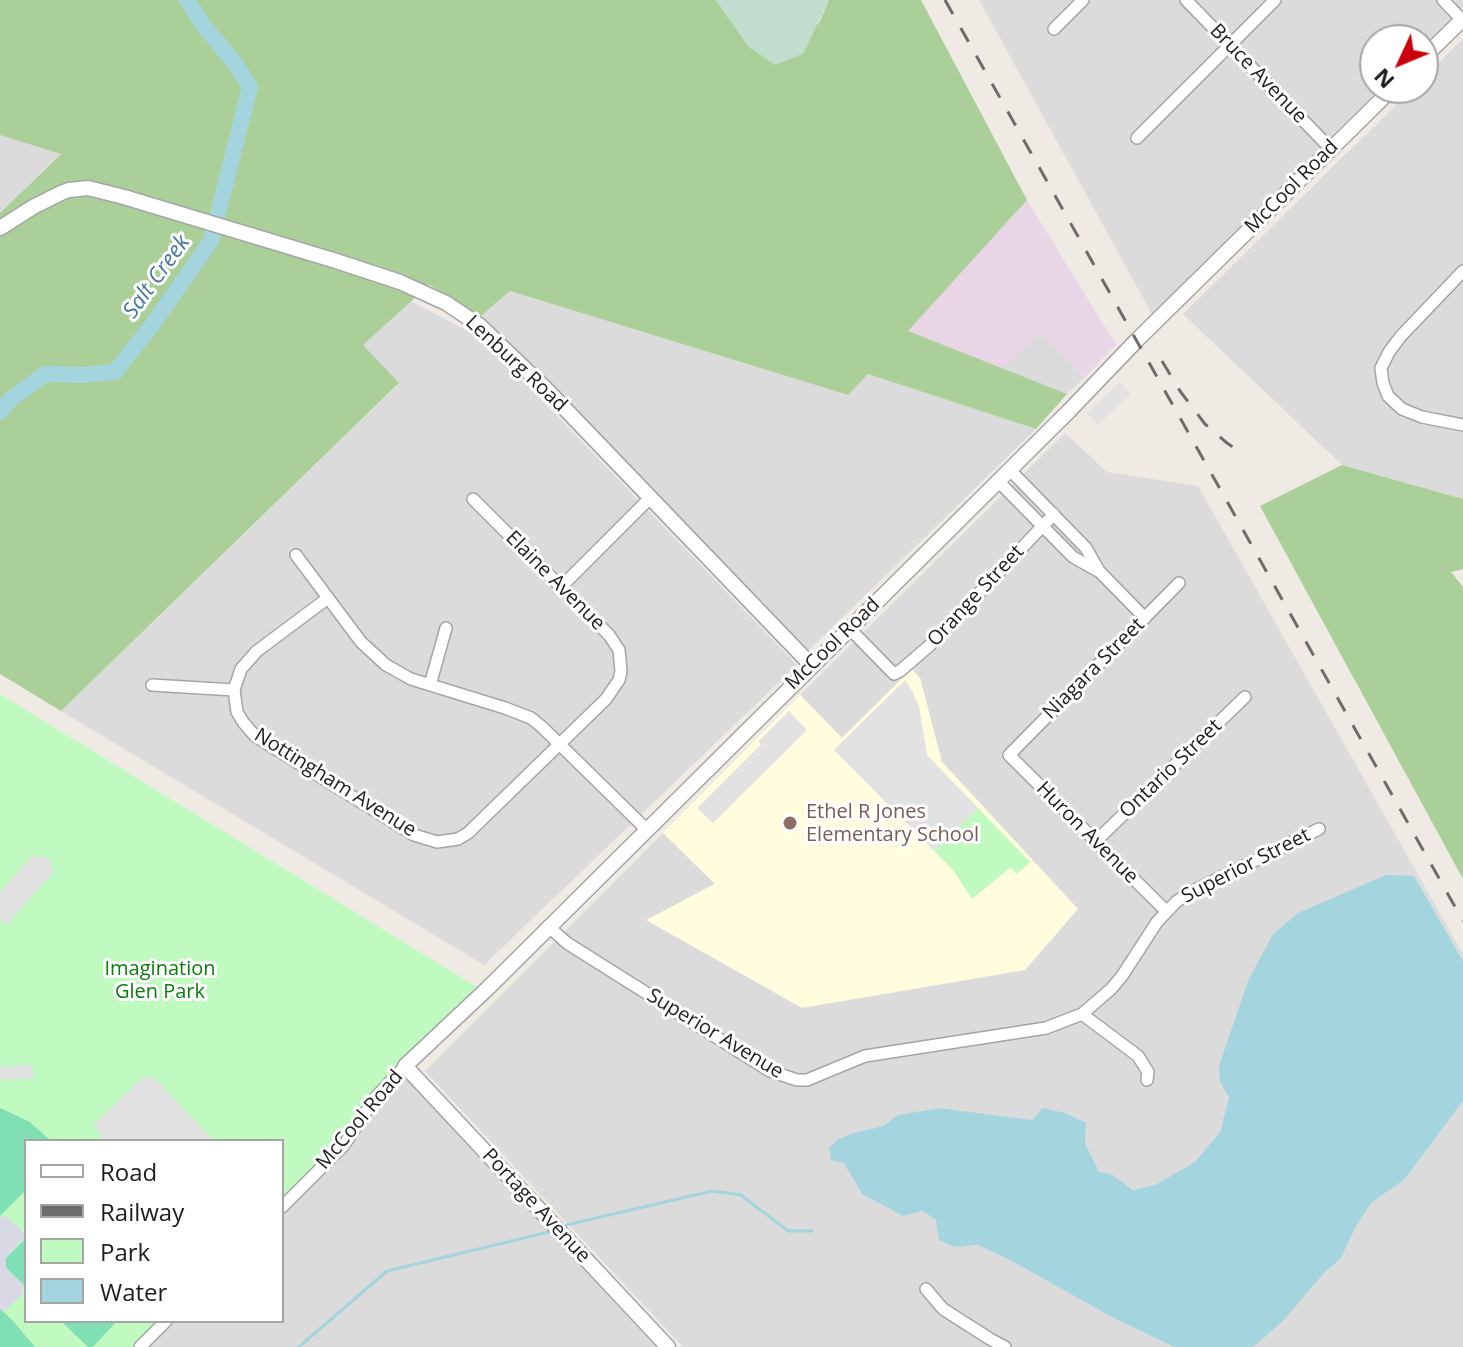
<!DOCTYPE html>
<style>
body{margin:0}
#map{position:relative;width:1463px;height:1347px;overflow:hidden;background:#efebe4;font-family:"Open Sans",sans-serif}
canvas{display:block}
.legend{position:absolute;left:24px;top:1139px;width:260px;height:184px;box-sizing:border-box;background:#fff;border:2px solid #a5a5a5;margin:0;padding:10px 14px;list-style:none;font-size:24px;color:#1e1e1e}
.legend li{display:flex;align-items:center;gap:16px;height:40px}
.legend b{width:40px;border:2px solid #a5a5a5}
.north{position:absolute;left:1359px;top:24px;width:80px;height:80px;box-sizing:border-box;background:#fff;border:2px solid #a5a5a5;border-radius:50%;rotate:226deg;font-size:22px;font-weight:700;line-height:32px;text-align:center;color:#1e1e1e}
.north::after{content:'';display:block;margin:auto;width:28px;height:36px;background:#cc000c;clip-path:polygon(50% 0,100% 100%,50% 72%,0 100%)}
</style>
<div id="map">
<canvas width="1463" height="1347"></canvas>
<ul class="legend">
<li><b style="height:10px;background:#fff"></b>Road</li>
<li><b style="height:10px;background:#6c6c6c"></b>Railway</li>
<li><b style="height:22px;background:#c0fac1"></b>Park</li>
<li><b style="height:22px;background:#a4d4dd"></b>Water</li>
</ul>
<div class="north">N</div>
</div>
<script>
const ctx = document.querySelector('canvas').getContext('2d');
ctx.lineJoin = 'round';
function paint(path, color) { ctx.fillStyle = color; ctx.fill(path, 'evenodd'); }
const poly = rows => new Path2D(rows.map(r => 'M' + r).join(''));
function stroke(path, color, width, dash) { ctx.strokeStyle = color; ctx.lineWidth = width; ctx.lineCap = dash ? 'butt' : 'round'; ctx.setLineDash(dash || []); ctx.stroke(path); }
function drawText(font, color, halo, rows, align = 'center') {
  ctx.font = font + ' "Open Sans",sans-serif'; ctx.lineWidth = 6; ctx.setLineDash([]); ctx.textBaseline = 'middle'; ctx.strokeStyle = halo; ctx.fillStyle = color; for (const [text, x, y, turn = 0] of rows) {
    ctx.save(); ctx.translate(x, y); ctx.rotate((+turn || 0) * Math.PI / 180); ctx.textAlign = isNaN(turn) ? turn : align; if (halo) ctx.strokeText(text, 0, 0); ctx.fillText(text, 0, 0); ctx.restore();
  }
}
const residential = poly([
 [979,0,1463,0,1463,7,1423,46,1423,40,1375,40,1375,88,1380,88,1152,314],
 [1463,39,1463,499,1342,465,1183,314,1413,88,1423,88,1423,78],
 [0,135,61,153,0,213],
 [510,291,848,395,868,374,1036,429,809,650,481,316],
 [411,301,469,332,507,364,797,665,484,965,61,711,399,384,362,345],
 [1040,332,1085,377,1067,394,1002,369],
 [1065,433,1107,472,1198,486,1463,954,1463,961,1414,876,1220,1082,1229,1097,1220,1132,1195,1162,1155,1185,1133,1190,1111,1174,1099,1172,1085,1143,1032,1120,941,1108,898,1115,883,1126,853,1133,837,1140,844,1163,862,1194,903,1216,922,1211,936,1220,955,1247,978,1245,1010,1260,1108,1315,1174,1347,683,1347,425,1071,663,833,715,883,647,921,1077,909,942,762,920,678,911,669,842,738,800,695],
 [398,1069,656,1347,133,1347,159,1321,282,1321,282,1200],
 [1463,1101,1463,1347,1253,1347,1283,1321,1324,1273,1341,1258,1355,1228,1371,1203,1404,1180]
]);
const industrial = poly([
 [1027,200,1116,345,1085,377,1040,333,1002,369,907,331]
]);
const education = poly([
 [912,669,920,678,942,762,1078,909,1025,970,802,1008,646,920,715,884,663,833,800,695,842,738]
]);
const forest = poly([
 [0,0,716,0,749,47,819,23,829,0,921,0,1027,200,908,331,1067,394,1036,429,868,374,848,395,510,291,481,316,429,285,363,345,399,383,61,711,0,674,0,213,61,154,0,135],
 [1342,465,1463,499,1463,569,1451,572,1463,587,1463,879,1260,506]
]);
const wetland = poly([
 [716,0,829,0,803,54,775,65,749,47]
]);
const park = poly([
 [0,694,480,989,343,1140,282,1200,282,1141,26,1141,26,1321,159,1321,133,1347,0,1347],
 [978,808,1030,862,1017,874,1010,868,972,899,953,870,934,851]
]);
const pitch = poly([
 [0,1108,30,1122,51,1141,26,1141,26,1190,0,1216],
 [26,1238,26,1287,6,1268,6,1258],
 [0,1309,12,1320,35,1347,0,1347],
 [61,1321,117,1321,93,1347,88,1347]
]);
const parking = poly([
 [1119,382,1131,394,1098,425,1087,413],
 [905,680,913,693,919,706,927,755,978,808,934,851,834,750],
 [789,711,807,730,713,823,697,808,761,745,759,741],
 [33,855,38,858,43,855,51,863,51,867,54,871,7,924,0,920,0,892],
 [32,1065,34,1078,0,1080,0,1067],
 [152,1077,157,1081,214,1141,101,1141,99,1132,93,1125,141,1079]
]);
const plaza = poly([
 [0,1216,2,1218,5,1216,17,1225,26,1236,6,1258,6,1268,24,1286,21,1289,24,1292,4,1312,0,1309]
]);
const water = poly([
 [1386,875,1414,876,1463,961,1463,1101,1404,1180,1371,1203,1355,1228,1341,1258,1324,1273,1283,1321,1253,1347,1174,1347,1108,1315,1010,1260,978,1245,955,1247,939,1240,936,1220,922,1211,903,1216,862,1194,844,1163,831,1160,829,1148,837,1140,853,1133,883,1126,898,1115,940,1108,1032,1120,1043,1108,1065,1113,1086,1123,1085,1143,1099,1172,1111,1174,1133,1190,1155,1185,1195,1162,1220,1132,1229,1097,1220,1082,1219,1066,1248,981,1273,934,1298,913]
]);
const stream = poly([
 [566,1225,712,1191,741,1195,788,1231,812,1231],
 [299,1347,387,1271,549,1232]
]);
const river = poly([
 [0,412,11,399,45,374,82,375,115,372,152,325,211,241,250,87,234,62,203,25,187,0]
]);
const minor = poly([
 [1186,0,1331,149],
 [1443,0,1463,21],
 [1054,29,1083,0],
 [1137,138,1275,0],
 [1463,271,1401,336,1389,352,1381,368,1383,383,1388,396,1402,409,1422,417,1463,425],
 [1009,469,1086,548,1099,571,1145,618],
 [998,481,1073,557,1098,571],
 [296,555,361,642,386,665,411,679,505,708,531,718,542,727,646,829],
 [561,587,650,498],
 [328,598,257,651,241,669,234,690,237,712,243,722,255,736,414,835,437,842,458,839,468,833,606,699,619,680,621,671,619,650,609,635,473,499],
 [850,629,894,674,900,671,929,646,1054,514],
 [152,685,234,690],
 [430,685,446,628],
 [1096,841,1245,697],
 [1166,911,1009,755,1179,583],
 [548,926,567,943,770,1071,797,1080,807,1080,865,1056,1046,1028,1082,1014,1111,989,1122,976,1157,922,1176,902,1187,894,1319,829],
 [1082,1014,1138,1056,1148,1072,1147,1080],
 [282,1207,344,1145,375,1098,405,1066],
 [926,1289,943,1309,990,1339,1005,1347],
 [140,1347,166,1321]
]);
const tertiary = poly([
 [1423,58,1463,19],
 [0,228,33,207,61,193,69,190,88,188,124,197,333,260,400,282,446,303,479,325,546,389,812,666],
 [668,1347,405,1066,487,989,1069,411,1137,340,1393,88]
]);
const rail = poly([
 [945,0,1463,921],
 [1162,361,1180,391,1205,424,1227,443,1240,452]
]);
const markers = [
 [790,823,8,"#8d6e63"]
];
const streetNames = [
 ["Bruce Avenue",1258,74,46],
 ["McCool Road",1292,187,-45],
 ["Lenburg Road",516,364,43],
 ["Elaine Avenue",555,581,45],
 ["Orange Street",976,596,-47],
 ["McCool Road",833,644,-44],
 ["Niagara Street",1094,669,-45],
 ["Ontario Street",1171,769,-44],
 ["Nottingham Avenue",335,783,32],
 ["Huron Avenue",1087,833,45],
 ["Superior Street",1246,866,-27],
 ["Superior Avenue",715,1034,31],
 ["McCool Road",360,1120,-50],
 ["Portage Avenue",536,1206,47]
];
const educationNames = [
 ["Ethel R Jones",806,812],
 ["Elementary School",806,835]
];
const parkNames = [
 ["Imagination",160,969],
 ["Glen Park",160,992]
];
const waterNames = [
 ["Salt Creek",157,277,-54]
];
paint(residential, '#dcdbdb');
paint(industrial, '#e8d6e6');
paint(education, '#fffddd');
paint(forest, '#abcf98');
paint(wetland, '#c0ddce');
paint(park, '#c0fac1');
paint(pitch, '#81dfb5');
paint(parking, '#e2e2e2');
paint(plaza, '#d8d9e5');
paint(water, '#a4d4dd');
stroke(stream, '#a4d4dd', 3);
stroke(river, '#a4d4dd', 16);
stroke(minor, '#a5a5a5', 14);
stroke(tertiary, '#a5a5a5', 17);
stroke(minor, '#fff', 11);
stroke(tertiary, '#fff', 14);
stroke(rail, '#6c6c6c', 3, [16, 16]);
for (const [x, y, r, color] of markers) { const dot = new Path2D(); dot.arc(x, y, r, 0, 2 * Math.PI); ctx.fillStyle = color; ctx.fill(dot); stroke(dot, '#fff', 3); }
drawText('20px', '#1e1e1e', '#fff', streetNames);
drawText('20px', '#785e54', '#fff', educationNames, 'left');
drawText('20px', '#0a7e0d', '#fff', parkNames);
drawText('italic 22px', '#43779f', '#fff', waterNames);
</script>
